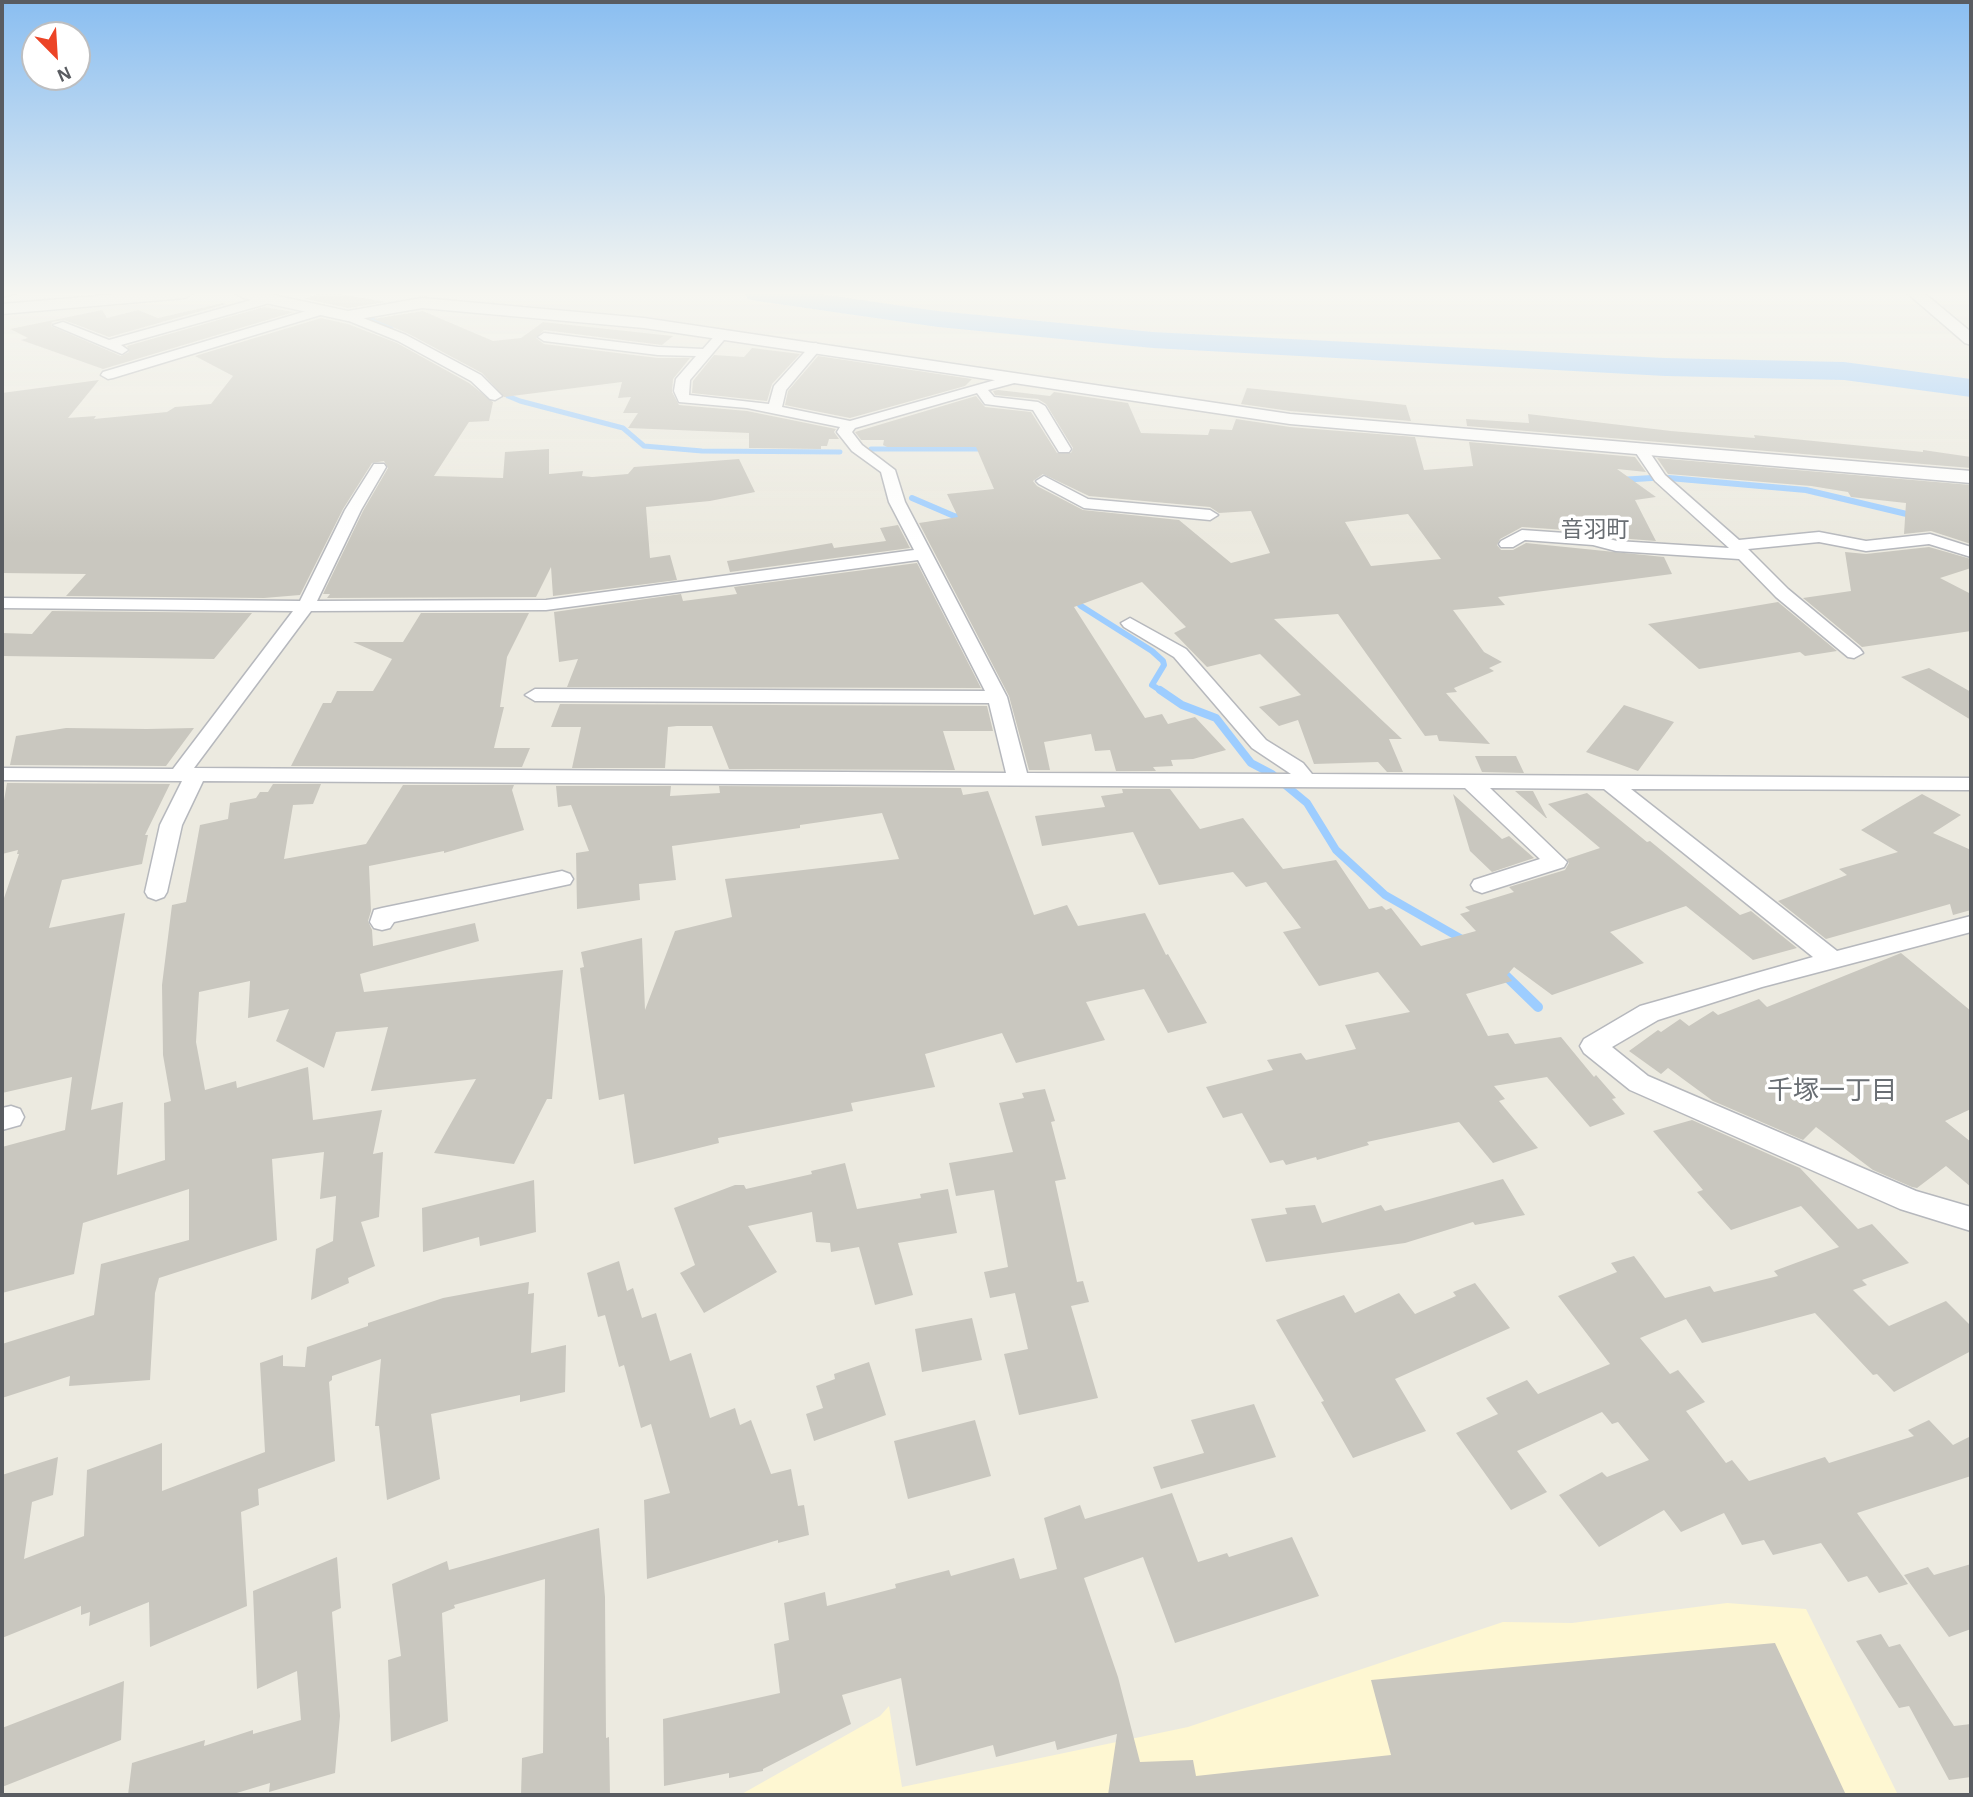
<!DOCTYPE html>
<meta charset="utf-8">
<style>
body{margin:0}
#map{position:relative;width:1973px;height:1797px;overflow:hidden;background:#eceae0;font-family:"Alegreya Sans",sans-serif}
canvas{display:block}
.frame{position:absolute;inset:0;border:4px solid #595c61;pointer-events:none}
.north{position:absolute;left:21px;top:21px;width:70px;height:70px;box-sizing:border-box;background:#fff;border:2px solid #bdbec0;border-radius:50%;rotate:156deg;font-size:19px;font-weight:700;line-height:28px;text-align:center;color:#595c61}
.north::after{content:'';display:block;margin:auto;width:24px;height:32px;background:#ec4426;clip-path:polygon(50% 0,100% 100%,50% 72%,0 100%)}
</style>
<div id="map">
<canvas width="1973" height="1797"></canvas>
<div class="frame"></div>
<div class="north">N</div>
</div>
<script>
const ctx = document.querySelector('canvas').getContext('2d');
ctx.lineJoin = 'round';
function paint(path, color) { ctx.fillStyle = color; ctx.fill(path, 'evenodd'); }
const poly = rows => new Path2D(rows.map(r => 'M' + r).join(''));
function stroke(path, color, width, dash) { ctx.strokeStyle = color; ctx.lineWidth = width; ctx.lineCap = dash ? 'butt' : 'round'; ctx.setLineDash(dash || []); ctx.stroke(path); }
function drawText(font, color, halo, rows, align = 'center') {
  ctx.font = font + ' "Alegreya Sans","Noto Sans JP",sans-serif'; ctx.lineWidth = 7; ctx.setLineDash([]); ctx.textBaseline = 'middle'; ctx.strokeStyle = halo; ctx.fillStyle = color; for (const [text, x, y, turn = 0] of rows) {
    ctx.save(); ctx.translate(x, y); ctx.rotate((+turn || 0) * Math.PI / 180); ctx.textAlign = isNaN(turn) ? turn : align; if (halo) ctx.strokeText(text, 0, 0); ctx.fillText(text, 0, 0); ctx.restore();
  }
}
const commercial = poly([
 [1727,1603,1806,1609,1898,1795,740,1795,880,1716,889,1706,902,1787,1188,1727,1503,1622,1572,1623]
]);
const streamFar3 = poly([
 [371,319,391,327],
 [502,389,508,396,520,401,623,428,644,446,702,451,840,452],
 [871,449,987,449]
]);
const streamFar2 = poly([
 [1669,478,1806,490,1915,516],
 [1619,480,1652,478],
 [912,498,954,516,969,517],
 [1074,598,1081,606,1152,651,1163,661,1164,665,1152,685,1163,692]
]);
const streamFar1 = poly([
 [1160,690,1182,705,1216,718,1251,763,1272,774,1307,803,1336,850,1385,895,1467,942],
 [1504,974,1506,976]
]);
const stream = poly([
 [1504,974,1538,1007]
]);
const river = poly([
 [744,293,812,293,938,311,1153,332,1665,358,1844,362,1971,379,1971,397,1844,380,1665,376,1153,348,938,327,757,301,748,299,744,293]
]);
const building = poly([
 [320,293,332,293,386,302,348,308,305,299],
 [223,303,226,304,109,337,64,320,52,322,51,326,121,356,129,352,127,346,264,307,294,312,103,369,21,340,28,338,10,329,102,310,107,318,138,310,158,318],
 [423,311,493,341,521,338,543,322,673,336,662,345,544,330,536,338,544,344,658,358,690,358,673,379,672,392,679,405,747,411,836,429,834,432,839,439,829,439,827,446,821,446,821,449,749,448,749,433,628,428,638,413,623,413,631,397,618,398,622,382,504,397,482,373,407,333,373,319],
 [321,318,348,324,397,343,469,383,493,402,489,421,469,422,434,476,503,478,505,452,549,449,549,474,583,471,582,476,592,477,628,474,634,467,739,459,755,492,710,501,646,507,650,558,670,555,677,580,553,596,551,567,536,597,327,598,330,594,323,594,363,511,388,468,384,461,372,463,343,509,300,595,264,598,66,596,86,574,2,573,2,393,99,380,68,418,96,416,94,419,167,412,175,407,211,404,233,376,195,356],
 [752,348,800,354,772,384,767,401,692,393,693,381,714,355,744,357],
 [818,356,972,379,965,386,850,418,785,405,788,391],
 [1247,388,1406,405,1411,421,1290,411,1241,404],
 [998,390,1050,396,1054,392,1128,403,1141,433,1208,435,1210,429,1232,430,1236,419,1290,427,1415,437,1424,470,1473,466,1469,442,1635,457,1646,472,1617,469,1656,497,1635,500,1656,541,1617,538,1594,532,1522,527,1500,539,1497,545,1501,550,1513,550,1526,543,1664,557,1672,574,1498,597,1505,605,1453,610,1484,652,1502,662,1489,668,1494,671,1454,688,1457,692,1446,693,1490,744,1439,741,1437,735,1425,736,1338,614,1274,619,1402,739,1389,739,1403,772,1387,772,1378,762,1314,764,1298,720,1279,726,1259,707,1301,695,1260,654,1207,667,1174,633,1186,627,1142,582,1074,607,1145,718,1162,714,1168,724,1195,717,1226,750,1193,759,1171,760,1173,766,1153,767,1156,771,1116,771,1110,750,1095,751,1091,734,1044,742,1050,770,1029,770,1009,696,919,523,958,517,947,494,994,489,976,447,887,447,883,445,884,440,861,440,855,432,976,396,985,407,1031,412,1057,453,1071,453,1073,448,1046,404,1038,399,995,395,993,391],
 [1043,474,1089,496,1210,507,1219,513,1251,511,1270,553,1231,563,1179,520,1083,510,1037,486,1033,481],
 [1408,514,1441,559,1371,566,1345,522],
 [1528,414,1671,431,1755,438,1754,435,1923,452,1923,450,1971,457,1971,468,1467,426,1466,419,1529,423],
 [1657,458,1971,485,1971,544,1931,531,1904,534,1906,503,1851,497,1848,492,1811,486,1668,474],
 [898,525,910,548,730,572,727,561,832,543,834,548,886,541,880,528],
 [1929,547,1971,559,1971,568,1940,578,1971,594,1971,631,1862,647,1803,598,1851,591,1845,552,1866,554],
 [917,563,981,688,567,687,578,659,559,662,554,612,681,594,683,601,737,594,734,587],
 [1778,602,1837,651,1805,656,1800,652,1699,669,1648,624],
 [52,611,252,613,214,659,2,656,2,633,32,634],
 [421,613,529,613,507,657,500,707,504,707,494,748,530,748,522,767,291,766,323,703,331,703,337,691,373,691,392,659,353,642,403,642],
 [1929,668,1971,692,1971,720,1901,677],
 [560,704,987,706,993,731,943,731,955,770,729,769,712,726,677,726,668,727,665,768,572,768,581,727,551,727],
 [1624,705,1674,722,1638,771,1586,752],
 [66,728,147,729,194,728,166,766,10,765,16,736],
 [1475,756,1516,756,1524,773,1482,772],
 [7,783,170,784,145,835,148,835,142,864,62,880,49,928,125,913,91,1110,123,1102,117,1175,165,1160,164,1103,171,1101,163,1055,162,985,172,905,186,902,200,825,228,819,230,803,256,798,260,792,268,792,273,784,321,784,313,804,293,805,284,859,366,844,403,785,514,785,512,790,524,830,444,853,444,851,369,866,371,911,368,921,372,930,373,946,475,923,479,941,360,974,364,992,563,970,552,1099,547,1099,514,1164,434,1153,476,1079,371,1091,388,1027,336,1032,324,1068,276,1041,289,1009,248,1018,250,981,199,992,196,1042,205,1090,236,1081,237,1088,308,1067,313,1120,382,1110,373,1154,383,1152,379,1217,361,1222,375,1266,348,1278,349,1283,311,1300,316,1249,333,1241,336,1196,320,1199,324,1152,272,1159,277,1240,159,1278,155,1293,150,1380,69,1386,70,1376,2,1398,2,1344,94,1315,101,1264,189,1240,189,1189,83,1223,74,1274,2,1293,2,1147,65,1130,72,1077,2,1093,2,904,19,854,17,854,18,850,2,854,2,812],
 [556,786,671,786,670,796,720,793,719,786,961,788,963,795,988,791,1034,915,1067,905,1078,926,1145,913,1166,955,1168,954,1207,1023,1168,1033,1144,989,1086,1002,1105,1040,1016,1063,1002,1033,925,1054,935,1087,851,1103,853,1111,718,1138,719,1143,634,1164,624,1094,599,1100,580,968,584,967,581,952,642,938,645,1010,675,931,732,917,725,879,899,859,882,813,800,825,800,828,672,846,676,880,639,884,640,900,577,909,576,853,589,851,571,805,558,807],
 [1122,789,1170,789,1200,829,1243,818,1283,869,1336,860,1369,909,1382,906,1386,910,1391,908,1421,946,1476,931,1460,914,1470,911,1465,907,1514,892,1509,887,1565,870,1569,863,1567,859,1600,848,1548,804,1587,793,1647,842,1650,841,1740,915,1751,911,1797,948,1753,960,1686,906,1610,932,1644,963,1552,995,1514,967,1507,975,1512,981,1466,994,1488,1036,1508,1033,1515,1044,1561,1037,1594,1077,1596,1075,1616,1098,1612,1099,1625,1114,1590,1127,1547,1077,1494,1086,1505,1099,1499,1101,1538,1148,1493,1163,1459,1122,1367,1142,1369,1145,1317,1160,1316,1157,1286,1165,1283,1160,1270,1163,1242,1113,1223,1118,1206,1087,1273,1070,1267,1060,1301,1053,1306,1060,1356,1049,1345,1025,1410,1012,1378,972,1319,986,1283,932,1301,928,1266,882,1246,887,1233,872,1159,885,1133,832,1042,846,1035,816,1105,807,1101,796,1123,793],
 [1515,791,1533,791,1547,818,1546,818],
 [1453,794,1502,839,1509,836,1534,858,1492,872,1470,851],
 [1922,794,1961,815,1933,833,1971,850,1971,910,1953,915,1950,904,1826,939,1778,901,1847,875,1839,869,1898,852,1861,830],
 [1901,953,1971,1011,1971,1109,1945,1121,1971,1142,1971,1187,1946,1166,1917,1188,1912,1187,1873,1170,1816,1127,1803,1140,1713,1101,1668,1068,1661,1074,1629,1051,1658,1030,1661,1032,1680,1019,1689,1026,1713,1011,1718,1015,1759,999,1767,1007],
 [1045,1089,1055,1121,1051,1122,1066,1179,1055,1181,1077,1282,1083,1281,1089,1302,1071,1306,1098,1398,1019,1415,1004,1354,1028,1349,1015,1293,990,1298,984,1272,1008,1267,994,1190,956,1196,949,1163,1013,1152,999,1103,1024,1098,1022,1093],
 [1692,1120,1800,1168,1858,1229,1872,1224,1909,1263,1862,1280,1867,1285,1853,1290,1889,1326,1946,1301,1971,1326,1971,1351,1894,1392,1877,1374,1873,1375,1815,1313,1702,1343,1686,1319,1640,1338,1670,1374,1678,1370,1705,1402,1686,1411,1726,1463,1732,1460,1749,1481,1825,1457,1829,1463,1914,1436,1908,1430,1929,1420,1953,1445,1971,1436,1971,1476,1857,1513,1908,1584,1879,1593,1867,1576,1848,1582,1821,1543,1773,1555,1764,1540,1742,1545,1724,1513,1681,1532,1664,1510,1599,1547,1559,1495,1602,1472,1607,1477,1649,1460,1618,1422,1612,1424,1602,1412,1517,1451,1547,1492,1511,1510,1456,1433,1498,1414,1486,1398,1527,1380,1538,1394,1610,1364,1558,1296,1617,1272,1611,1263,1634,1256,1665,1298,1710,1286,1714,1292,1778,1276,1774,1271,1839,1247,1801,1206,1731,1230,1697,1192,1703,1190,1653,1131],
 [845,1163,857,1209,921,1198,920,1194,948,1189,957,1233,898,1243,913,1295,875,1305,859,1247,831,1252,830,1243,816,1242,812,1212,748,1226,777,1272,704,1313,680,1273,695,1265,674,1208,735,1185,744,1185,746,1189,812,1174,811,1171],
 [1503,1179,1525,1215,1475,1225,1473,1222,1405,1243,1266,1262,1251,1219,1287,1214,1285,1208,1315,1205,1322,1223,1381,1205,1385,1211],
 [534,1180,536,1232,480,1246,479,1237,423,1252,422,1208],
 [619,1261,627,1291,633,1288,642,1318,656,1313,670,1361,691,1353,710,1418,735,1408,740,1425,751,1420,771,1474,791,1469,798,1506,804,1505,809,1535,778,1543,778,1540,647,1579,644,1500,670,1493,651,1424,641,1428,624,1365,619,1367,605,1315,598,1317,587,1273],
 [529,1282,528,1294,534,1293,531,1353,566,1345,565,1392,520,1402,520,1395,431,1414,440,1479,387,1500,379,1426,375,1426,381,1359,332,1376,332,1380,329,1382,335,1461,258,1489,259,1505,241,1512,247,1606,150,1647,149,1602,89,1626,90,1612,81,1615,81,1606,2,1638,2,1475,58,1457,53,1495,32,1502,24,1559,84,1536,87,1470,162,1443,162,1491,265,1452,260,1363,283,1355,283,1366,305,1367,307,1347,368,1326,368,1323,443,1298],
 [1475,1283,1510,1328,1395,1379,1426,1431,1353,1458,1321,1402,1324,1401,1276,1320,1344,1295,1355,1313,1399,1293,1415,1314,1456,1296,1453,1292],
 [972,1318,982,1360,922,1372,915,1329],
 [869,1362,886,1415,814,1441,806,1414,823,1408,816,1386,835,1379,834,1374],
 [1254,1404,1276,1457,1161,1489,1153,1467,1204,1453,1191,1420],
 [975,1420,991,1476,908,1499,894,1441],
 [1172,1493,1198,1562,1227,1553,1229,1557,1292,1537,1319,1596,1175,1643,1143,1557,1084,1578,1118,1677,1140,1762,1193,1760,1196,1776,1391,1755,1371,1680,1775,1643,1846,1795,1108,1795,1117,1734,1057,1750,1055,1741,996,1757,993,1745,916,1766,901,1678,842,1695,851,1724,763,1769,763,1771,729,1778,729,1773,664,1786,663,1719,780,1693,774,1644,789,1640,784,1603,825,1592,827,1606,896,1588,895,1584,949,1570,951,1576,1014,1558,1020,1579,1057,1569,1044,1518,1080,1505,1085,1519],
 [599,1528,605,1597,606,1738,609,1737,610,1795,521,1795,522,1758,543,1753,545,1579,454,1605,455,1608,442,1613,448,1721,391,1742,388,1660,401,1656,392,1584,447,1561,449,1570],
 [337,1557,341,1608,332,1612,340,1716,335,1773,269,1792,270,1783,230,1795,128,1795,132,1763,205,1740,204,1746,253,1730,253,1734,301,1720,297,1671,257,1689,253,1591],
 [1971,1564,1971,1629,1949,1637,1904,1575,1928,1567,1934,1575],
 [1881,1634,1889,1647,1900,1644,1954,1726,1971,1724,1971,1777,1949,1780,1909,1706,1899,1708,1856,1641],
 [124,1681,121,1740,2,1787,2,1728]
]);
const minor = poly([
 [2,293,16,293,2,297,2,293],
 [269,295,275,299,273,302,121,345,128,350,122,354,53,325,63,322,109,340,269,295],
 [323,306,327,307,327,313,113,378,108,379,101,375,103,372,323,306],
 [348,312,406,335,481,375,502,396,495,400,490,399,471,381,398,341,344,319,342,316,348,312],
 [723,330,729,334,690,380,689,395,769,404,774,386,812,344,816,343,822,347,786,390,782,407,850,421,1013,375,1018,376,1018,382,988,390,994,397,1038,402,1045,406,1071,449,1069,452,1059,452,1033,410,985,404,977,393,855,428,852,432,862,445,895,470,905,502,1007,697,1027,773,1291,774,1252,748,1174,657,1124,627,1121,623,1130,618,1186,649,1266,740,1303,763,1312,774,1971,778,1971,790,1631,789,1837,951,1971,916,1971,932,1762,987,1658,1020,1612,1047,1648,1076,1916,1191,1971,1207,1971,1231,1900,1209,1630,1090,1584,1053,1580,1046,1584,1039,1640,1006,1813,957,1604,789,1490,788,1567,862,1564,867,1482,893,1474,890,1471,885,1474,880,1540,859,1465,788,203,781,182,825,167,892,164,897,156,900,148,897,145,892,160,825,182,781,2,780,2,768,173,769,293,611,2,608,2,598,300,601,345,510,374,464,384,464,386,467,361,510,317,601,546,600,914,550,889,502,881,472,852,451,837,432,840,427,747,408,679,402,674,391,676,379,696,356,658,355,544,341,538,337,544,333,658,347,703,349,719,331,723,330],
 [918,560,985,691,535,689,525,695,535,701,989,703,1006,773,194,768,311,611,546,610,918,560],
 [1641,446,1646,447,1665,475,1739,540,1819,532,1866,541,1930,534,1971,547,1971,557,1929,544,1866,551,1819,542,1748,549,1788,589,1860,649,1863,653,1854,658,1848,657,1776,597,1739,559,1616,551,1593,545,1525,540,1513,547,1501,547,1499,544,1501,541,1522,530,1594,535,1617,541,1729,548,1655,481,1634,450,1641,446],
 [1044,476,1088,499,1210,510,1218,515,1210,520,1084,508,1039,484,1036,481,1044,476],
 [562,871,570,874,573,879,570,884,394,922,390,928,382,930,374,928,370,922,374,910,382,908,562,871],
 [11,1106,20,1109,24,1117,20,1125,2,1130,2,1108,11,1106]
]);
const tertiary = poly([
 [133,293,193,293,185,298,2,314,2,304,133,293],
 [235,293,264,293,348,311,422,298,644,318,1290,414,1971,471,1971,483,1290,424,644,328,422,308,348,321,243,298,235,293],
 [1907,293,1924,293,1971,332,1971,345,1965,343,1907,293]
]);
const farQuarternames = [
 ["音羽町",1595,530]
];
const neighbourhoodNames = [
 ["千塚一丁目",1832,1091]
];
paint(commercial, '#fef7d2');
stroke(streamFar3, '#9dcdff', 5);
stroke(streamFar2, '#9dcdff', 6);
stroke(streamFar1, '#9dcdff', 8);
stroke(stream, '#9dcdff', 10);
paint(river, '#9dcdff');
paint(building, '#c9c7bf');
stroke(minor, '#b6b8bd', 3);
stroke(tertiary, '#b6b8bd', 3);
paint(minor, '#fff');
paint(tertiary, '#fff');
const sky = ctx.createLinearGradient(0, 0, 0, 544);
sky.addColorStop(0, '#8abef1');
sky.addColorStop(0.54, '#f6f6f1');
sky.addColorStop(1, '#f6f6f100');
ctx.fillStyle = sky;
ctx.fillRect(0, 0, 1973, 544);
drawText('23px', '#696e73', '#fff', farQuarternames);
drawText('26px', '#696e73', '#fff', neighbourhoodNames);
</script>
